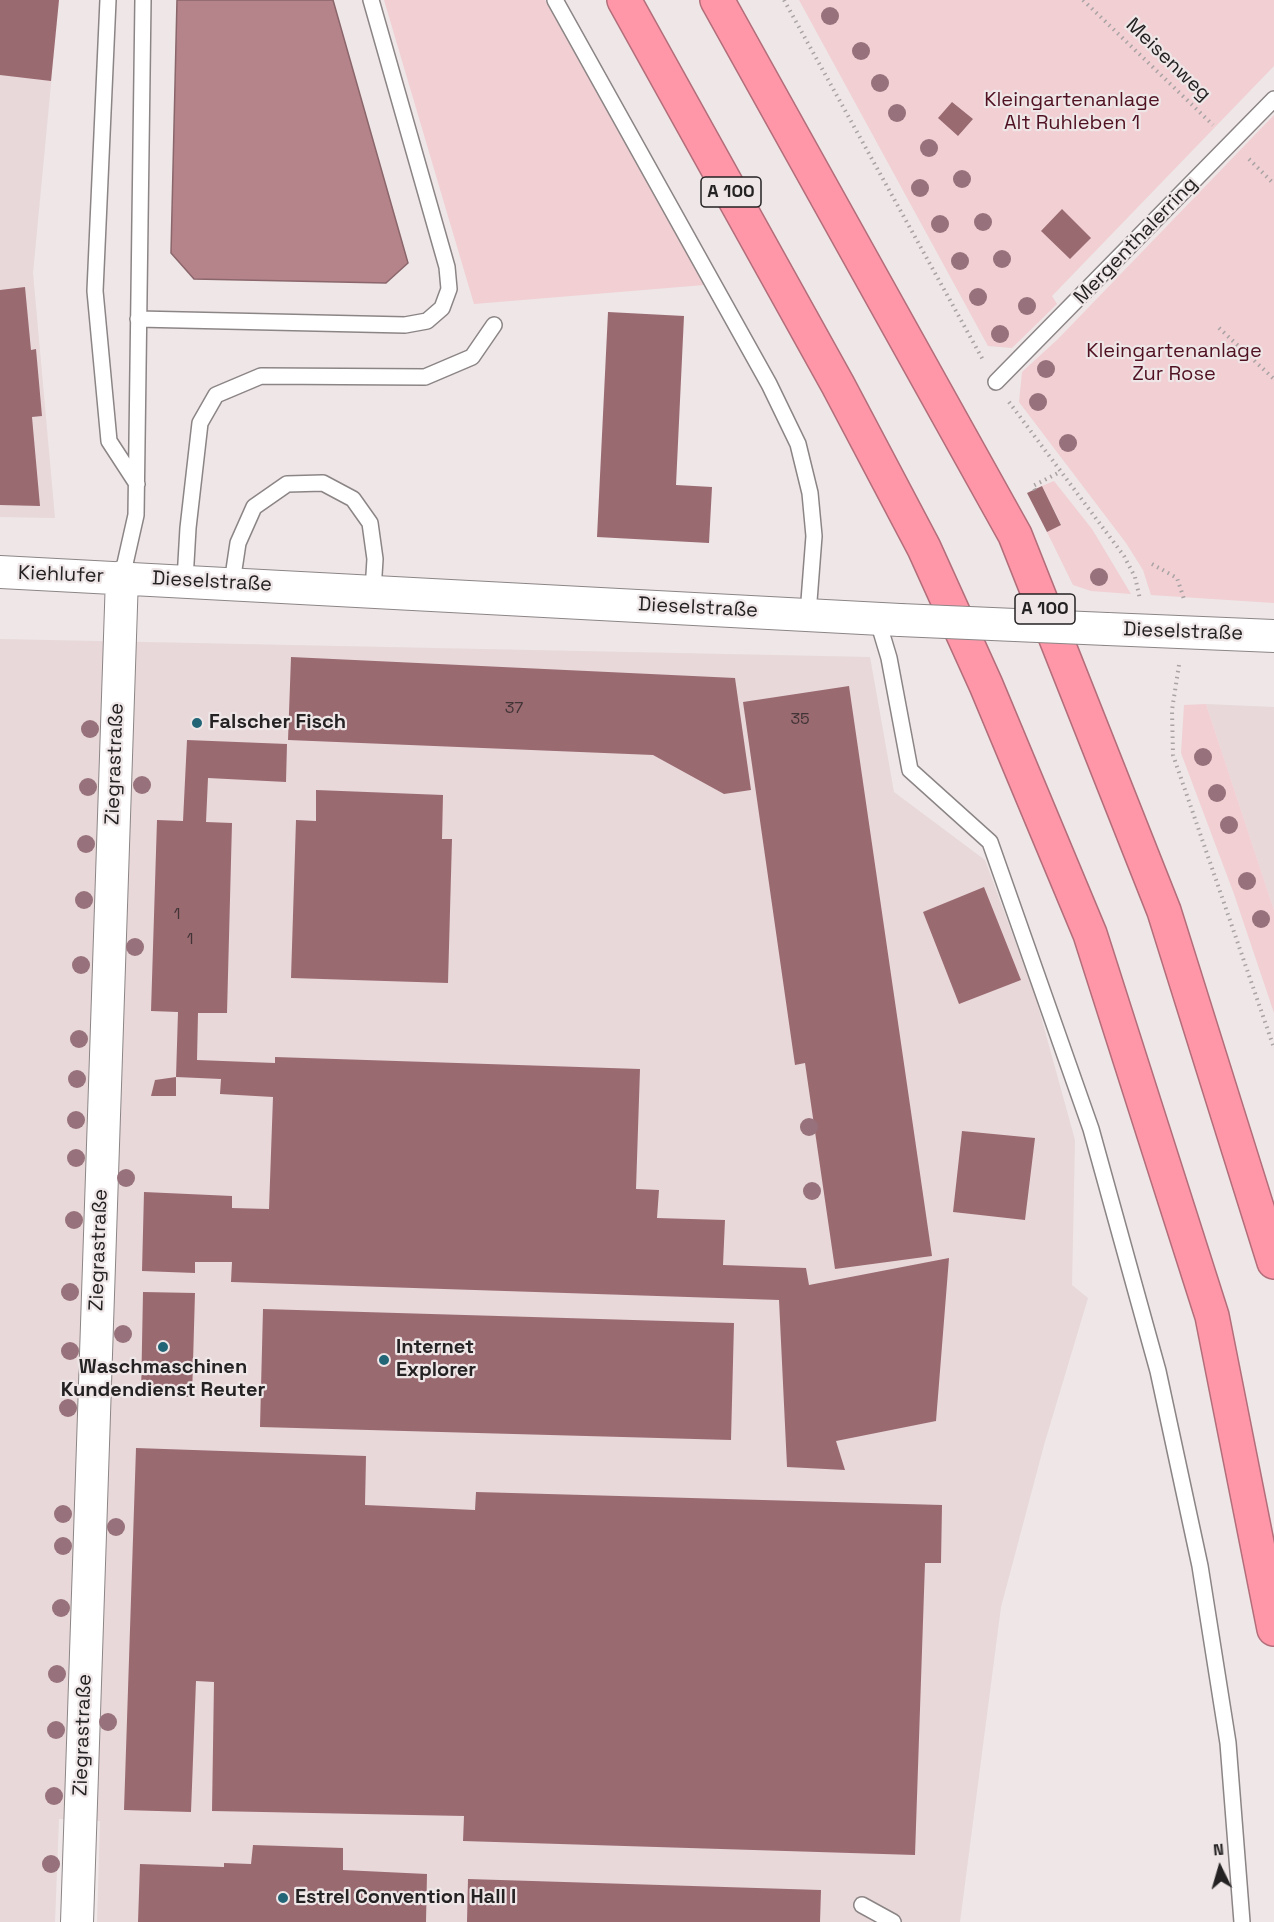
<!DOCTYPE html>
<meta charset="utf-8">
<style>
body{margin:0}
#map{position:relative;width:1274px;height:1922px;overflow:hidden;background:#eee6e7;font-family:"Space Grotesk",sans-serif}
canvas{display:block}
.north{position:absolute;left:1190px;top:1838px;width:60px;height:60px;-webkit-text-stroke:4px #eee6e7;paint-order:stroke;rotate:355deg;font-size:16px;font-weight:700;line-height:24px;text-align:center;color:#252223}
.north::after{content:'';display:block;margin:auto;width:21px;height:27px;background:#252223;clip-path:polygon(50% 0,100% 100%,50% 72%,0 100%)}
</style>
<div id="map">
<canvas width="1274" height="1922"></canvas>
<div class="north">N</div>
</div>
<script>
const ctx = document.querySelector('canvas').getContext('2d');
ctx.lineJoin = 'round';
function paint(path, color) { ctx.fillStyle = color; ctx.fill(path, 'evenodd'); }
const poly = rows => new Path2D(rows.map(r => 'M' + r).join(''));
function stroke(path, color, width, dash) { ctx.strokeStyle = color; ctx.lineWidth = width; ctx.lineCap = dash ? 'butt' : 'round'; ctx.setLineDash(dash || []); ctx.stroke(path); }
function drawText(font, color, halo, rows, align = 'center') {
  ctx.font = font + ' "Space Grotesk",sans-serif'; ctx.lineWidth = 4.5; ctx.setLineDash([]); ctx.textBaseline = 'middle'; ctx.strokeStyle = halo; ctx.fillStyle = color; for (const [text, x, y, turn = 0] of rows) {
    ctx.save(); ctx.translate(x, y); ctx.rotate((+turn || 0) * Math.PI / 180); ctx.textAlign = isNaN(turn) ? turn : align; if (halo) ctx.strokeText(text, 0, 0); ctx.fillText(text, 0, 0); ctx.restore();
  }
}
const built = poly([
 [0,0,59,0,33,273,55,518,0,517],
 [0,639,870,657,894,792,985,860,1035,995,1075,1140,1072,1285,1088,1298,1044,1445,1001,1607,960,1922,97,1922,100,1821,59,1819,55,1922,0,1922],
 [1206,704,1274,707,1274,910]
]);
const green = poly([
 [384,0,545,0,704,285,474,304],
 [799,0,1274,0,1274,66,1052,296,1057,304,1012,348,988,346],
 [1274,115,1274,603,1151,595,1143,570,1126,543,1019,402,1022,372,1058,339],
 [1054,481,1092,529,1131,594,1091,591,1073,585,1047,532,1061,524,1042,486],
 [1206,704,1274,910,1274,1013,1234,894,1181,753,1184,705]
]);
const water = poly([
 [177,0,333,0,408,263,386,283,194,279,171,253,177,0]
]);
const building = poly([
 [0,0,59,0,51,81,0,75],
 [952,102,973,119,958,136,938,118],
 [1062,209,1091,238,1070,259,1041,231],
 [25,287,31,350,36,349,42,416,32,417,40,506,0,505,0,290],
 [608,312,684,316,676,485,712,487,709,543,597,537],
 [1042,486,1061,525,1047,532,1027,493],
 [291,657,735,678,751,790,724,794,653,755,288,740],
 [849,686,932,1256,835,1269,805,1063,795,1065,743,702],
 [187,740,287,744,286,782,208,778,206,822,232,823,227,1013,198,1013,197,1060,275,1063,275,1057,640,1069,636,1189,659,1190,657,1218,725,1220,723,1265,806,1268,809,1285,949,1258,936,1421,836,1441,845,1470,787,1467,779,1300,231,1282,232,1262,195,1262,195,1273,142,1271,144,1192,232,1196,232,1208,269,1209,273,1097,220,1094,221,1079,176,1077,178,1012,151,1011,157,820,183,821],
 [316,790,443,795,442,839,452,839,448,983,291,978,296,820,316,821],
 [984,887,1021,980,959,1004,923,912],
 [176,1077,176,1096,151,1096,155,1080],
 [962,1131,1035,1138,1025,1220,953,1212],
 [143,1292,195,1293,192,1397,141,1396],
 [263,1309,734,1323,731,1440,260,1427],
 [136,1448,366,1456,365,1505,475,1510,476,1492,942,1505,941,1563,925,1563,915,1855,463,1841,464,1816,212,1811,214,1682,196,1681,191,1812,124,1810],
 [253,1845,343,1848,343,1870,427,1874,426,1922,138,1922,140,1864,224,1867,224,1863,251,1864],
 [468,1879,821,1890,820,1922,467,1922]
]);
const path = poly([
 [784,0,983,360],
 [1083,0,1213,125],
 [1249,159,1274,184],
 [1219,328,1274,379],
 [1009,402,1124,556,1135,577,1140,599],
 [1035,490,1033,486,1060,472],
 [1152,564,1177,578,1184,599],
 [1179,665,1172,710,1173,755,1274,1048]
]);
const lane = poly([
 [108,0,95,291,109,441,137,484],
 [555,0,769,384,798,444,810,493,814,536,808,614],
 [138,319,405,325,427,321,442,308,449,289,447,267,371,0],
 [996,382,1274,99],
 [122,577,136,515,143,0],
 [185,580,188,528,200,423,216,395,261,376,425,377,472,357,494,325],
 [232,583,238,543,254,507,287,484,323,483,353,499,370,523,375,559,373,591],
 [877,618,889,658,910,770,990,842,1091,1129,1158,1371,1200,1566,1228,1743,1242,1922],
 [862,1905,893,1922]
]);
const street = poly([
 [0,572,900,620],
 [1107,629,1274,636],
 [77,1922,122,577]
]);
const highway = poly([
 [624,0,838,385,924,548,986,685,1090,934,1212,1316,1274,1629],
 [717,0,1015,535,1164,911,1274,1262]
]);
const streetBridge = poly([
 [900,620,1107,629]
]);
const trees = [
 [830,16],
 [861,51],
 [880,83],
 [897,113],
 [929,148],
 [962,179],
 [920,188],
 [983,222],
 [940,224],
 [1002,259],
 [960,261],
 [978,297],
 [1027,306],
 [1000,334],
 [1046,369],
 [1038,402],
 [1068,443],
 [1099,577],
 [90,729],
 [1203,757],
 [142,785],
 [88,787],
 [1217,793],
 [1229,825],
 [86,844],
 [1247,881],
 [84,900],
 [1261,919],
 [135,947],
 [81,965],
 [79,1039],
 [77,1079],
 [76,1120],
 [809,1127],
 [76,1158],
 [126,1178],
 [812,1191],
 [74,1220],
 [70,1292],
 [123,1334],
 [70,1351],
 [68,1408],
 [63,1514],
 [116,1527],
 [63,1546],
 [61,1608],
 [57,1674],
 [108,1722],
 [56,1730],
 [54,1796],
 [51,1864]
];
const markers = [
 [197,723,6,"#226577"],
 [163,1347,6,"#226577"],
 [384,1360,6,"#226577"],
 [283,1898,6,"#226577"]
];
const numberNames = [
 ["37",514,709],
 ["35",800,720],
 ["1",177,915],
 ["1",190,940]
];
const shields = [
 [731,192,60],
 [1045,609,60]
];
const shieldNames = [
 ["A 100",731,192],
 ["A 100",1045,609]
];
const streetNames = [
 ["Meisenweg",1168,60,44],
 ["Mergenthalerring",1136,241,-46],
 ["Kiehlufer",61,575,2],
 ["Dieselstraße",212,582,3],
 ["Dieselstraße",698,608,3],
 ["Dieselstraße",1183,632,2],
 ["Ziegrastraße",115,764,-88],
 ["Ziegrastraße",99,1250,-88],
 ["Ziegrastraße",83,1735,-88]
];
const parkNames = [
 ["Kleingartenanlage",1072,101],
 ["Alt Ruhleben 1",1072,124],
 ["Kleingartenanlage",1174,352],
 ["Zur Rose",1174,375]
];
const poiNames = [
 ["Falscher Fisch",209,723],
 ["Internet",396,1348],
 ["Explorer",396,1371],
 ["Waschmaschinen",163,1368,"center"],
 ["Kundendienst Reuter",163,1391,"center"],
 ["Estrel Convention Hall I",295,1898]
];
paint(built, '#e8d8d9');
paint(green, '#f1cfd3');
paint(water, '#b5838a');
stroke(water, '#8a666b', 1.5);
paint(building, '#9a6a71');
stroke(lane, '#8c8586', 18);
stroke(street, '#8c8586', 34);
stroke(highway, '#b36e7a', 36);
stroke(path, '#a9a3a4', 4, [1.5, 4.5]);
stroke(lane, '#fff', 15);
stroke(street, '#fff', 32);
stroke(highway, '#ff97a9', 33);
stroke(streetBridge, '#8c8586', 34, []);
stroke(streetBridge, '#fff', 32);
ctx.fillStyle = '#97717b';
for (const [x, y] of trees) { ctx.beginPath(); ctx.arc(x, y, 9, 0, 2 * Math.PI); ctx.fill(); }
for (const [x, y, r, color] of markers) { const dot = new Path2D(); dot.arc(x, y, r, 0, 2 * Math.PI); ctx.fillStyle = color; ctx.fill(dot); stroke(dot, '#eee6e7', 2); }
drawText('16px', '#423436', null, numberNames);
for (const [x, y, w] of shields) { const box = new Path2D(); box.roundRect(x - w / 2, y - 15, w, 30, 4.5); ctx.fillStyle = '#eee6e7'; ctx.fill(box); stroke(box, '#252223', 1.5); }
drawText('bold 18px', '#252223', null, shieldNames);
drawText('20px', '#252223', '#eee6e7', streetNames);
drawText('20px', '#501222', '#eee6e7', parkNames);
drawText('bold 20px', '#252223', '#eee6e7', poiNames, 'left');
</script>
